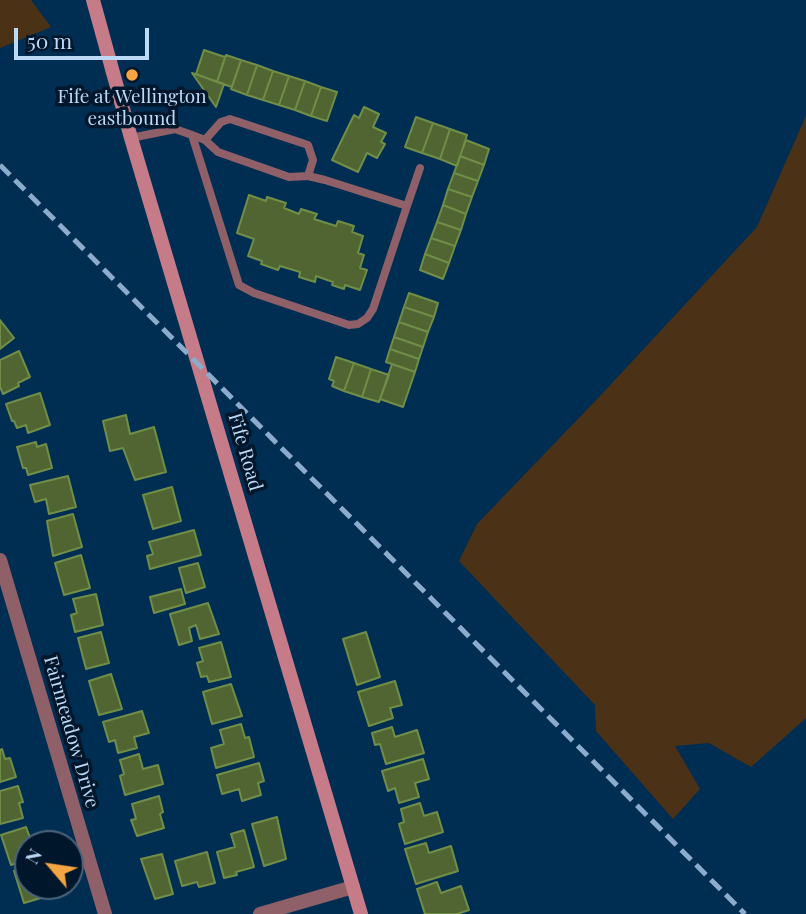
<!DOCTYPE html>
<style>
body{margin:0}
#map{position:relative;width:806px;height:914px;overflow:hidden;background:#002e53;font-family:"Playfair Display",serif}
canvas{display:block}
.north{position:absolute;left:14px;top:830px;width:70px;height:70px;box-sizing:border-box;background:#00162a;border:2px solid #4b647c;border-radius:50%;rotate:299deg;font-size:19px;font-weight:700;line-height:28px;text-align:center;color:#bcd9f6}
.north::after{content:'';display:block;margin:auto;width:24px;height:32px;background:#f4a443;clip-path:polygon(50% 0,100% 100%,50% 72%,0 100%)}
.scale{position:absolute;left:14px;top:28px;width:135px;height:32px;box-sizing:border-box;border:4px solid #bcd9f6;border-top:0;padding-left:9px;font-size:21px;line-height:24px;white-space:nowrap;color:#bcd9f6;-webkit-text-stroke:5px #00162a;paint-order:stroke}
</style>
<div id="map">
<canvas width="806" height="914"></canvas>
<div class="north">N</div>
<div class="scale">50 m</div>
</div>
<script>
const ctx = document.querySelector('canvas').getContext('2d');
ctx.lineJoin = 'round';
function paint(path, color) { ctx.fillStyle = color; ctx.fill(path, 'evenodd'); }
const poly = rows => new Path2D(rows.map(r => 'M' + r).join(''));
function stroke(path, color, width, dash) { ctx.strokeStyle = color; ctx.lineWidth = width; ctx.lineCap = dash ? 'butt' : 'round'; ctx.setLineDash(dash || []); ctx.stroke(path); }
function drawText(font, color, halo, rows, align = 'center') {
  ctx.font = font + ' "Playfair Display",serif'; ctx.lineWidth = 7; ctx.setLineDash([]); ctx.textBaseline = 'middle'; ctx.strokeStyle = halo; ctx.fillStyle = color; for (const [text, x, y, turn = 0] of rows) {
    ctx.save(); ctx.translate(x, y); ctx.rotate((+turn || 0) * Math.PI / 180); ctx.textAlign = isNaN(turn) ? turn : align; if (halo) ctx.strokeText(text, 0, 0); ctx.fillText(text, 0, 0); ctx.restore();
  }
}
const green = poly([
 [0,0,31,0,51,27,0,48],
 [806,116,806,718,751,767,709,743,675,746,700,789,673,819,596,731,595,705,459,561,477,524,600,396,757,227]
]);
const building = poly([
 [204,50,225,57,217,82,196,74,204,50],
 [226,55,241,60,232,87,217,82,226,55],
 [241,60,257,65,247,95,231,89,241,60],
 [257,65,273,71,263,100,247,95,257,65],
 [273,71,289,76,279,105,263,100,273,71],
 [192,73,224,84,216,107,192,73],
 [289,76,305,81,295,110,279,105,289,76],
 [305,81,321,87,311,116,295,110,305,81],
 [321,87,337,92,327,121,311,116,321,87],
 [364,107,379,114,373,127,386,133,381,142,385,144,377,158,367,153,358,172,332,160,354,115,359,118,364,107],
 [416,117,433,123,422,153,405,147,416,117],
 [433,123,450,129,440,159,422,153,433,123],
 [450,129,467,135,457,166,440,159,450,129],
 [466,140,489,149,484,165,460,156,466,140],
 [460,156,484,165,478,181,454,173,460,156],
 [454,173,478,181,472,197,448,189,454,173],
 [448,189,472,197,466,214,443,205,448,189],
 [249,195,266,201,267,197,286,203,284,208,299,214,301,209,317,214,314,219,336,226,338,221,354,226,352,232,363,236,358,253,364,255,360,268,367,270,360,290,345,285,344,289,332,285,333,282,316,276,315,282,299,277,300,272,280,266,278,270,261,264,262,261,248,256,254,239,237,233,249,195],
 [443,205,466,214,461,230,437,222,443,205],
 [437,222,461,230,455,246,431,238,437,222],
 [431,238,455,246,449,263,425,254,431,238],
 [425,254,449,263,443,279,420,270,425,254],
 [409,293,438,303,434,317,404,307,409,293],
 [404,307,434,317,428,332,399,322,404,307],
 [0,320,14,338,0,349,0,320],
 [399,322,428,332,423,347,394,337,399,322],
 [394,337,423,347,419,359,390,349,394,337],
 [390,349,419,359,415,372,386,362,390,349],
 [19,351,30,377,18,383,19,386,3,394,0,387,0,360,19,351],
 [336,357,354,363,344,391,332,386,334,381,329,379,336,357],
 [354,363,371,369,362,397,344,391,354,363],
 [392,364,415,372,403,407,380,399,392,364],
 [371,369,389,375,379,402,362,397,371,369],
 [40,393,50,425,28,433,26,425,17,428,14,421,12,421,6,404,40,393],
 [126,415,130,434,154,427,166,472,135,480,123,448,110,451,103,421,126,415],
 [36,442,37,447,46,444,52,468,28,475,26,468,23,468,17,447,36,442],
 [68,476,76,507,49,514,46,499,35,502,30,485,68,476],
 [172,487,181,521,153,529,143,495,172,487],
 [73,514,82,547,53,556,47,521,73,514],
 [194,530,201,555,150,569,147,556,153,554,149,542,194,530],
 [81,555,90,588,64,595,55,563,81,555],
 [198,563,205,587,186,593,179,568,198,563],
 [181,589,185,604,154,613,150,597,181,589],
 [96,594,103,625,75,632,71,615,77,613,73,599,96,594],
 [208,603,219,634,200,639,196,625,189,628,192,641,179,645,170,614,208,603],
 [101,632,109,663,86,669,78,638,101,632],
 [366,632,380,677,357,685,343,639,366,632],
 [221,642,231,677,209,682,207,676,201,677,197,663,203,661,199,648,221,642],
 [111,674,122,709,99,715,89,681,111,674],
 [395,681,402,705,390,708,393,718,369,726,358,692,395,681],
 [231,684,242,716,212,724,203,692,231,684],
 [142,711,149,733,134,737,137,748,118,753,115,740,109,742,103,722,142,711],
 [241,724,245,738,249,737,254,757,216,768,211,748,224,744,220,730,241,724],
 [392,727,395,737,417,730,424,753,386,764,380,744,375,745,372,733,392,727],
 [2,749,5,759,10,758,16,777,0,782,0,750,2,749],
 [139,754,143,769,158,765,163,784,125,795,120,776,124,774,120,760,139,754],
 [423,759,429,779,415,783,419,797,399,803,395,788,388,791,382,771,423,759],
 [259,763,264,781,258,783,261,795,242,801,239,789,222,794,217,775,259,763],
 [18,786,23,802,19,803,23,818,0,824,0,791,18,786],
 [159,796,163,812,160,814,164,828,137,836,131,820,136,819,132,804,159,796],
 [420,803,424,816,437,812,443,832,405,844,399,824,404,822,401,809,420,803],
 [277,817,286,859,264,866,252,824,277,817],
 [26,827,31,840,34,839,36,844,28,844,28,859,11,865,1,835,26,827],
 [244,830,254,867,236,872,237,875,224,878,217,852,235,847,231,834,244,830],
 [426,843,429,853,451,846,458,871,416,884,405,849,426,843],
 [207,852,215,883,199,887,197,882,182,886,175,861,207,852],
 [162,854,173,894,155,899,141,859,162,854],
 [28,867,28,886,40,886,44,897,24,903,14,871,28,867],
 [437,882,441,893,461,886,469,910,457,914,425,914,417,889,437,882]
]);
const lane = poly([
 [131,138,175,129,192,135,205,140,218,152,289,177,308,176,325,180,407,206,373,309,367,318,358,324,349,325,254,293,239,285,192,135],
 [205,140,221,122,230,119,308,145,313,160,308,176],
 [407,206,420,168]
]);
const street = poly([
 [0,560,105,914],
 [260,914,353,887]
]);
const secondary = poly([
 [93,0,131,138,361,914]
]);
const rail = poly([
 [0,165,745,914]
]);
const markers = [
 [132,75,7,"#f4a443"]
];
const poiNames = [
 ["Fife at Wellington",132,97],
 ["eastbound",132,119]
];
const streetNames = [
 ["Fife Road",245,452,74],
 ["Fairmeadow Drive",71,732,74]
];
paint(green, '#4b3216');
paint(building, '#506531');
stroke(building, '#718e48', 2);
stroke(lane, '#8f6068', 8);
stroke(street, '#8f6068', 14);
stroke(secondary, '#c67b89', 14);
stroke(rail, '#8baccc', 5, [14, 7]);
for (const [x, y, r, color] of markers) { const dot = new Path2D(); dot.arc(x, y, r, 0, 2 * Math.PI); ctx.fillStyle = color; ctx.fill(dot); stroke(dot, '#00162a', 2.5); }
drawText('19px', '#bcd9f6', '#00162a', poiNames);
drawText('19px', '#bcd9f6', '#00162a', streetNames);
</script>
